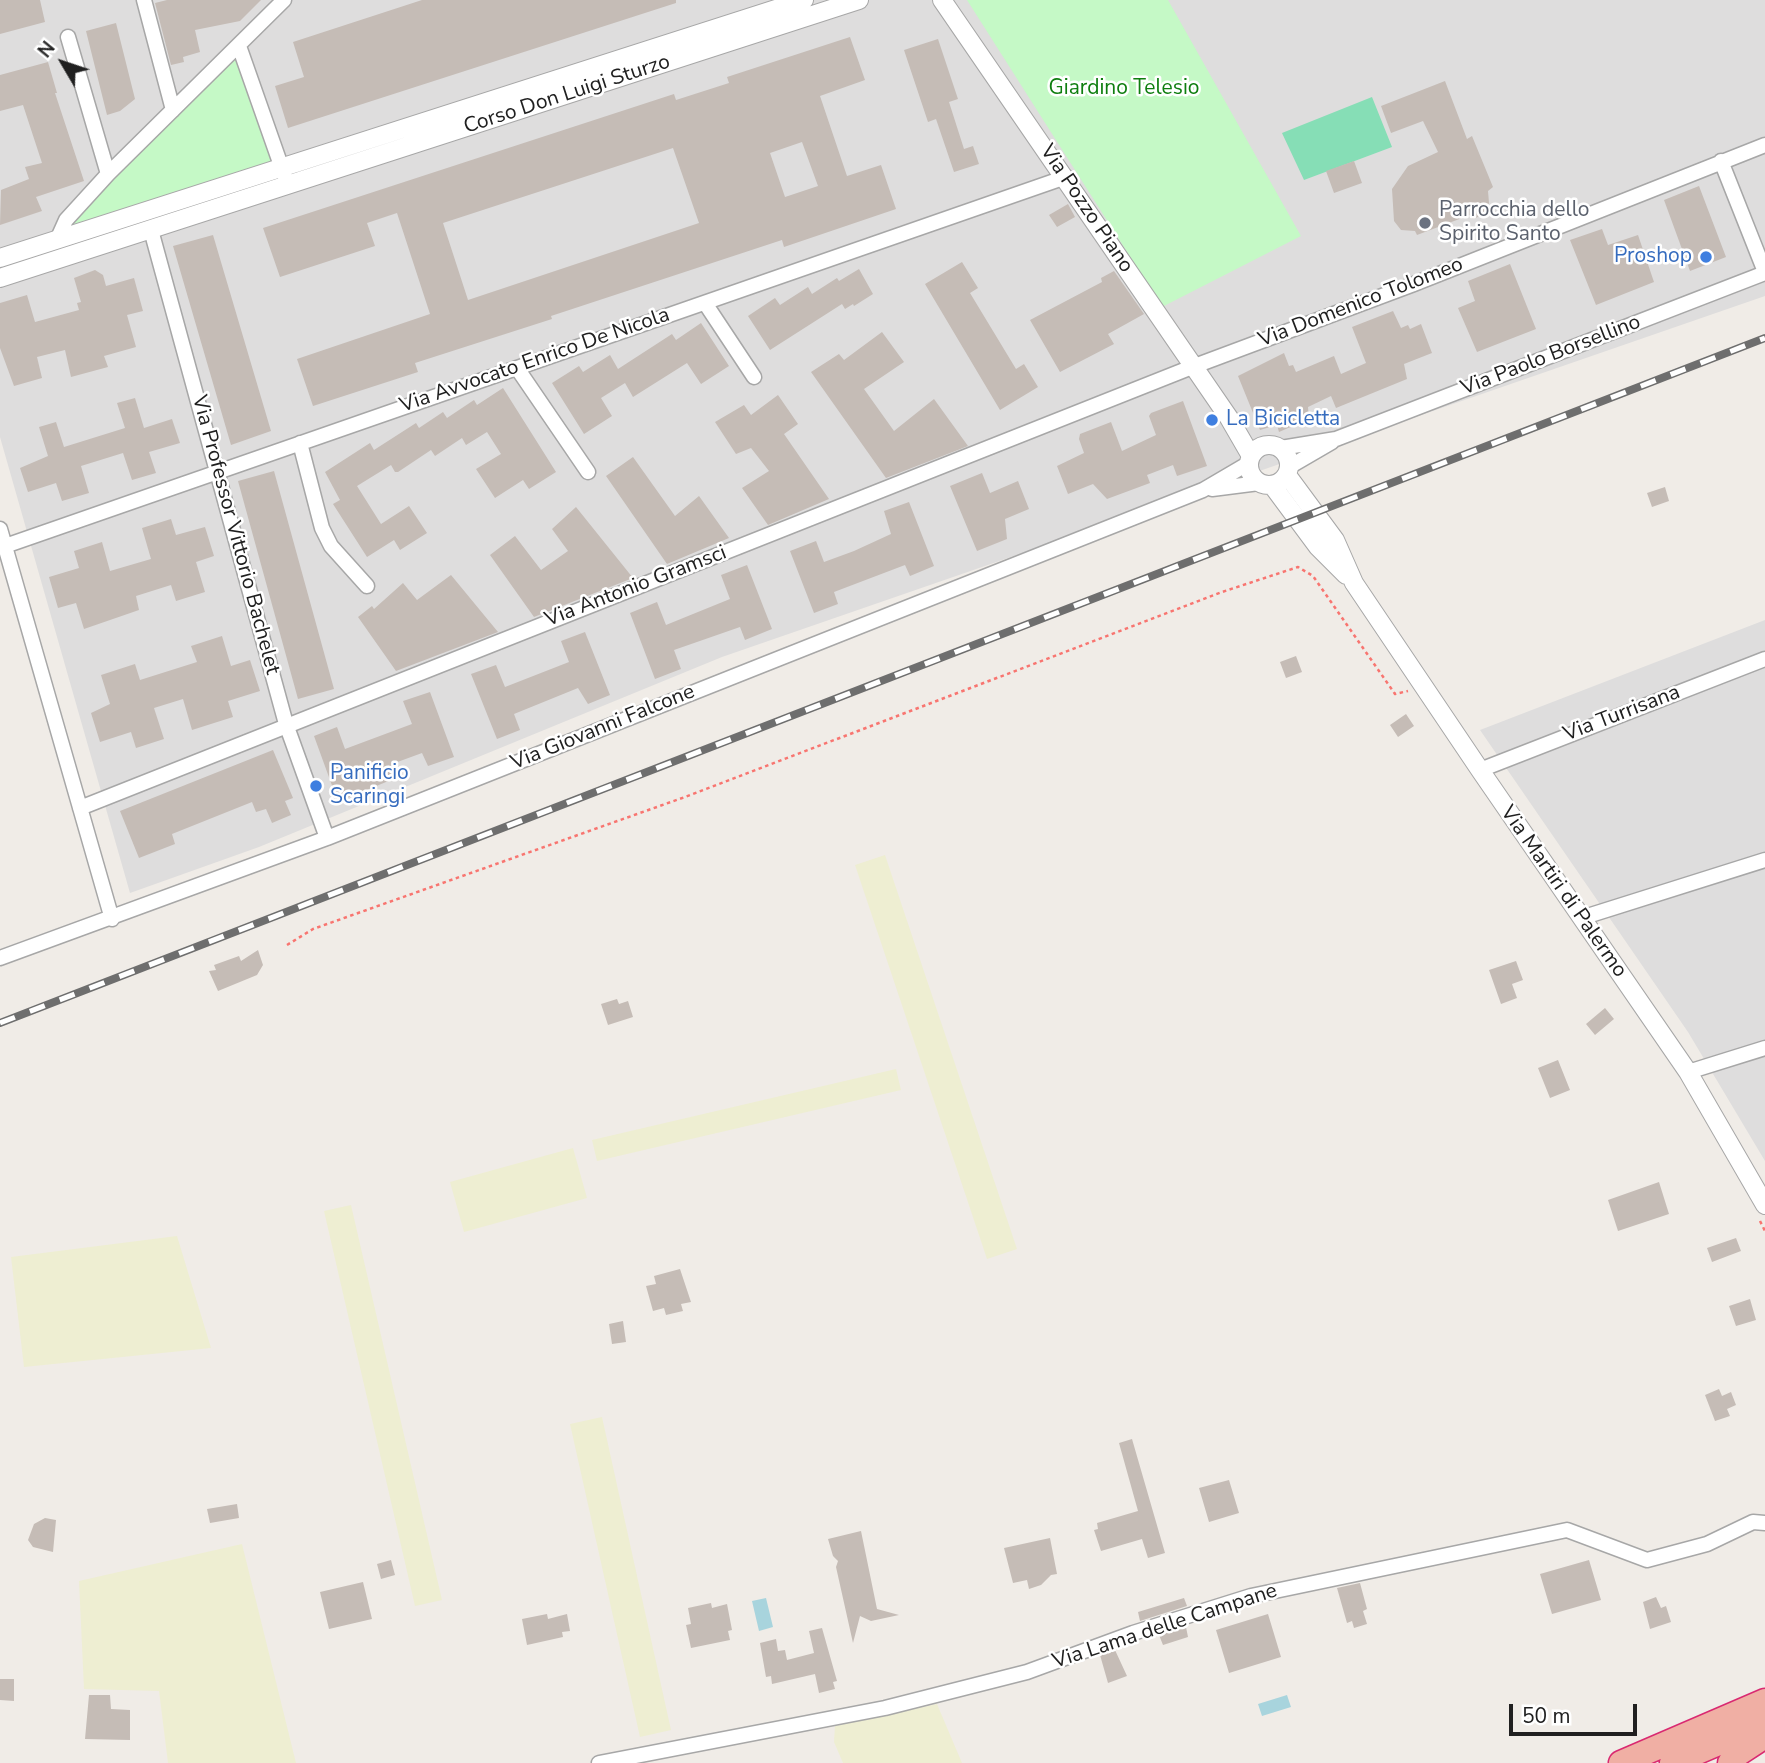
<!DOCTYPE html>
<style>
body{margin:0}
#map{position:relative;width:1765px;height:1763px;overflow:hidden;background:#f0ece7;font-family:"Nunito Sans",sans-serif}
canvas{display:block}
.north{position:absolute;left:28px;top:28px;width:70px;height:70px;-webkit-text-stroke:5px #fff;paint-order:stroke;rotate:309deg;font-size:19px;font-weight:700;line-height:28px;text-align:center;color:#202020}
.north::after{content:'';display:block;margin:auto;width:24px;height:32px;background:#202020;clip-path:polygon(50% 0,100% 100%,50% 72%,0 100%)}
.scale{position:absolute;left:1509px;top:1704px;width:128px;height:32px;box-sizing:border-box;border:4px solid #202020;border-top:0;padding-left:9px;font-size:21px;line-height:24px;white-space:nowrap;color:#202020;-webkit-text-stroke:5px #fff;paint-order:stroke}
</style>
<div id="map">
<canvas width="1765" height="1763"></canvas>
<div class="north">N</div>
<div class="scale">50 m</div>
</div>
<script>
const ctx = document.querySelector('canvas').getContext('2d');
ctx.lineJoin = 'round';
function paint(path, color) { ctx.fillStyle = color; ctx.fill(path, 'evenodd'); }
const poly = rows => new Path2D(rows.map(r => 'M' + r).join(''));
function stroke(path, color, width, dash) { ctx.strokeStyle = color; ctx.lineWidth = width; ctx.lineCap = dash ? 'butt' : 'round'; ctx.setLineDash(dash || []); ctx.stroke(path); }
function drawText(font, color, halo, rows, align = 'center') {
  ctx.font = font + ' "Nunito Sans",sans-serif'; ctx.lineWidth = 5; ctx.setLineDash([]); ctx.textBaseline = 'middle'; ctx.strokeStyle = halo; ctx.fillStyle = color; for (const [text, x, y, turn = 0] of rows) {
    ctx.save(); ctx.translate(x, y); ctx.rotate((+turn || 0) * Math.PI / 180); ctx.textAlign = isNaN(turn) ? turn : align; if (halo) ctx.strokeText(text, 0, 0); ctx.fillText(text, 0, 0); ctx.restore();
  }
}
const residential = poly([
 [0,0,1765,0,1765,296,722,657,259,847,130,893,0,437],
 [1765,620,1765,1161,1688,1032,1480,730]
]);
const farmland = poly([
 [885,855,1017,1249,987,1259,855,865],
 [896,1069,901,1090,597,1161,592,1140],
 [573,1148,587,1198,464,1232,450,1182],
 [351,1205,442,1600,415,1606,324,1211],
 [177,1236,211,1348,24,1367,11,1257],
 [602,1417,671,1730,640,1737,570,1424],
 [242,1544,296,1763,168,1763,159,1691,84,1689,79,1581],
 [937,1704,962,1763,843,1763,834,1742,835,1726]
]);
const park = poly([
 [967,0,1168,0,1301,236,1162,307],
 [236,56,275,163,70,231,74,218]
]);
const pitch = poly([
 [1372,97,1392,147,1304,180,1282,133]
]);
const water = poly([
 [766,1598,773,1627,759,1631,752,1601],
 [1287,1695,1291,1707,1262,1716,1258,1704]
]);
const building = poly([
 [0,0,40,0,45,22,0,34],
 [167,0,261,0,240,21,195,30,200,52,183,57,184,62,171,65,155,3],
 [422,0,676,0,676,3,288,128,275,86,304,77,293,42],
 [116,23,135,99,120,111,107,115,86,31],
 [850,37,865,80,820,96,847,176,881,165,896,209,784,247,782,240,551,316,552,319,415,363,418,372,313,406,297,359,430,314,397,213,367,223,375,246,280,277,263,228,674,94,676,100,729,83,727,77],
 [802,142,818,186,785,197,770,153],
 [673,148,699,223,468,300,443,223],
 [938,39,958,99,949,102,964,149,973,146,979,164,954,172,936,119,928,122,904,50],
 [48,62,57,93,55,93,84,181,36,197,42,211,0,225,1,190,29,179,25,167,42,163,23,105,0,111,0,75],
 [1445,81,1467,139,1472,136,1493,187,1488,191,1489,203,1481,216,1472,219,1470,215,1417,235,1415,231,1401,230,1394,221,1392,189,1408,166,1438,152,1423,121,1391,133,1381,106],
 [1354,161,1362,183,1334,193,1326,171],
 [1699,186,1726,257,1690,271,1664,200],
 [1068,204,1075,217,1057,227,1049,215],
 [1602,229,1608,245,1638,235,1654,282,1596,305,1570,240],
 [213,235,271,431,231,445,173,246],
 [962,262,978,288,970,293,1016,369,1024,364,1038,387,1000,410,925,284],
 [1510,264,1536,329,1477,352,1458,308,1475,301,1468,281],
 [859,269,873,294,854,306,853,304,845,309,842,304,770,350,748,316,775,298,780,305,808,287,812,294,837,278,839,281],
 [95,270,103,275,106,286,134,278,143,311,127,315,136,347,104,356,108,367,71,377,65,350,37,357,42,378,14,386,0,348,0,303,27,295,35,322,79,310,77,303,81,302,74,278],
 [1114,271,1144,314,1108,334,1114,344,1060,372,1030,320,1102,282,1101,278],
 [1393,311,1401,328,1408,325,1410,329,1421,324,1432,353,1404,364,1407,379,1336,408,1331,396,1308,407,1309,419,1279,432,1277,425,1260,430,1238,376,1284,353,1289,366,1293,365,1296,372,1334,356,1341,374,1366,363,1352,327],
 [701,323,729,366,701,384,687,363,633,397,625,383,601,398,612,416,584,434,552,383,579,366,583,372,610,355,618,369,672,334,676,340],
 [882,332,904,362,864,389,894,431,934,399,968,446,886,478,811,372,839,354,844,360],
 [503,388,556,472,529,489,523,480,495,498,476,469,501,454,487,432,466,445,462,438,435,456,431,450,398,472,395,472,391,465,357,486,381,524,409,506,427,533,400,550,394,540,367,557,333,504,340,500,325,472,370,443,374,450,416,423,419,428,443,412,447,418,474,400,477,405],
 [778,395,798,424,784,434,829,499,768,525,742,488,769,471,751,448,736,454,715,422,744,405,751,415],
 [135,398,144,428,172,419,180,443,149,452,156,473,132,480,123,453,81,466,89,493,62,501,56,483,28,492,20,468,48,456,39,427,56,422,64,447,125,428,117,403],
 [1183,401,1207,466,1177,476,1173,465,1147,475,1150,483,1107,499,1093,484,1068,494,1057,466,1084,453,1079,439,1080,434,1111,422,1122,451,1156,435,1149,416,1151,413],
 [633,457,675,516,699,496,729,538,667,564,606,476],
 [274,471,334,689,298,699,238,481],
 [982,473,990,493,1018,481,1029,509,1005,519,1007,539,977,551,950,486],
 [1665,487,1669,501,1652,507,1647,493],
 [909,502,934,566,910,576,905,565,834,592,838,604,814,613,790,551,816,541,824,562,854,551,891,534,884,511],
 [576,507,633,578,534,617,490,555,515,536,541,570,568,551,552,529],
 [171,519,176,535,205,527,214,556,196,562,205,592,176,601,171,585,136,596,139,610,84,629,76,603,58,608,49,577,79,568,74,551,102,542,110,571,151,559,142,528],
 [747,565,772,629,745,640,740,627,674,650,681,669,655,679,630,613,657,602,666,625,693,614,730,599,721,575],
 [451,575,498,632,396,671,358,617,372,606,374,609,403,583,417,600],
 [585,632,610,695,588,704,578,688,514,714,520,730,497,739,471,674,496,665,505,687,569,662,561,641],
 [222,636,231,666,250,660,260,691,228,701,233,717,192,730,183,699,154,708,164,739,136,748,131,732,100,742,91,713,110,704,101,675,135,664,140,680,197,662,191,646],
 [1296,656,1302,672,1286,678,1280,662],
 [430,692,454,757,428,766,422,753,392,764,398,777,338,802,314,736,337,727,345,749,412,724,403,701],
 [1406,714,1414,726,1398,737,1390,725],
 [273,750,293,798,285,801,291,815,272,823,266,809,256,812,252,802,172,834,175,844,139,858,120,811],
 [258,950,263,965,257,975,218,991,209,971,216,970,214,965,239,956,241,961],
 [1516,961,1523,980,1512,984,1517,998,1501,1004,1489,970],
 [617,999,619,1004,628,1001,633,1017,608,1025,601,1004],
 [1605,1008,1614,1019,1595,1035,1586,1024],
 [1558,1060,1570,1090,1550,1098,1538,1068],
 [1659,1182,1669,1214,1618,1231,1608,1200],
 [1736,1238,1741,1251,1712,1262,1707,1248],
 [680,1269,691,1302,681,1304,683,1311,666,1315,664,1308,653,1311,646,1286,656,1284,654,1276],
 [1750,1299,1756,1320,1736,1326,1729,1306],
 [623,1321,626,1342,612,1344,609,1324],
 [1719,1389,1722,1396,1731,1392,1736,1405,1727,1409,1730,1416,1715,1421,1705,1395],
 [1132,1439,1165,1553,1148,1558,1142,1539,1101,1551,1094,1530,1098,1529,1097,1523,1138,1511,1119,1443],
 [1229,1480,1239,1513,1209,1522,1199,1488],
 [237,1504,239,1518,210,1523,207,1509],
 [45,1518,56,1520,53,1552,33,1547,28,1540,34,1524],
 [861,1531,877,1609,899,1615,871,1621,860,1616,853,1643,836,1567,838,1561,833,1556,828,1539],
 [1050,1538,1057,1574,1051,1575,1041,1585,1029,1589,1027,1580,1013,1583,1004,1548],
 [391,1560,395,1575,381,1579,377,1564],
 [1589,1560,1601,1600,1552,1614,1540,1574],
 [363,1582,372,1619,329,1629,320,1592],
 [1360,1583,1367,1609,1363,1611,1367,1624,1354,1628,1352,1621,1347,1623,1337,1588],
 [1656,1597,1661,1608,1666,1606,1671,1622,1650,1629,1643,1602],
 [1184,1598,1187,1606,1140,1621,1138,1612],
 [711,1603,712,1608,727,1604,732,1630,728,1631,730,1640,691,1648,686,1625,691,1624,688,1608],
 [547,1614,548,1619,567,1614,570,1631,562,1632,563,1637,527,1645,522,1619],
 [1268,1614,1281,1657,1229,1673,1216,1630],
 [1186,1627,1188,1637,1163,1645,1159,1635],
 [822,1628,837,1681,833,1682,835,1689,819,1693,815,1674,772,1684,771,1676,766,1677,760,1643,776,1639,778,1651,785,1650,787,1660,814,1653,809,1631],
 [1115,1650,1127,1676,1108,1683,1100,1655],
 [0,1679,14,1679,14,1701,0,1700],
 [89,1695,110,1695,111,1709,130,1710,130,1740,85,1739]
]);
const path = poly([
 [287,945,313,929,685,797,1222,592,1298,567,1313,576,1395,694,1408,691],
 [1760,1221,1765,1231]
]);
const minor = poly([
 [144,0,173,110],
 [68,37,108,174],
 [239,46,285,177],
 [1721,161,1765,272],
 [151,230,286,724,327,838],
 [57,240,66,220,108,174,284,0],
 [705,303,754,377],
 [517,368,588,472],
 [300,443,322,528,331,546,367,586],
 [1281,448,1336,439,1765,273],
 [1289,467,1332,442],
 [1212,489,1259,483],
 [0,529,112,919],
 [5,546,1066,177],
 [1480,770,1765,659],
 [80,808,1192,367,1414,284,1765,145],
 [1581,918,1765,860],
 [0,958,327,838,1203,490,1249,463],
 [1688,1072,1765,1048],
 [599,1763,885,1708,1027,1672,1133,1633,1251,1596,1567,1530,1647,1560,1707,1544,1753,1522,1765,1523]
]);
const tertiary = poly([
 [942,0,1229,418,1251,456],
 [0,258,804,0],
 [0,278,859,0],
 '1249 465a20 20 0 1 1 40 0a20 20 0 1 1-40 0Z',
 [1287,475,1335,540,1354,583,1480,770,1688,1072,1765,1205],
 [1272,485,1318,547,1346,575]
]);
const trunk = poly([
 [1621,1763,1765,1701],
 [1672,1763,1765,1723],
 [1730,1763,1736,1755,1765,1736]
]);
const rail = poly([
 [0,1023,1765,338]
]);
const markers = [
 [1425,223,7,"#6b7280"],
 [1706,257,7,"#3f7fe0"],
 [1212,420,7,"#3f7fe0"],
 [316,786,7,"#3f7fe0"]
];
const parkNames = [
 ["Giardino Telesio",1124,89]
];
const streetNames = [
 ["Corso Don Luigi Sturzo",567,95,-18],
 ["Via Pozzo Piano",1086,209,56],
 ["Via Domenico Tolomeo",1361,303,-21],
 ["Via Paolo Borsellino",1551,356,-21],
 ["Via Avvocato Enrico De Nicola",535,361,-19],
 ["Via Professor Vittorio Bachelet",235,535,75],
 ["Via Antonio Gramsci",636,587,-21],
 ["Via Turrisana",1622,714,-21],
 ["Via Giovanni Falcone",603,728,-22],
 ["Via Martiri di Palermo",1563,892,55],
 ["Via Lama delle Campane",1165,1627,-18]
];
const worshipNames = [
 ["Parrocchia dello",1439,211],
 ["Spirito Santo",1439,235]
];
const shopNames = [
 ["Proshop",1692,257,"right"],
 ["La Bicicletta",1226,420],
 ["Panificio",330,774],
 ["Scaringi",330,798]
];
paint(residential, '#dedddd');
paint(farmland, '#eeeed2');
paint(park, '#c5f9c6');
paint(pitch, '#86deb6');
paint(water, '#a8d4dd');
paint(building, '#c5bcb6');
stroke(minor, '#a7a7a7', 17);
stroke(tertiary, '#a7a7a7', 20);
stroke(trunk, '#d92971', 27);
stroke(path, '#f87570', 2.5, [3.5, 3.5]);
stroke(minor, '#fff', 14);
stroke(tertiary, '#fff', 18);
stroke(trunk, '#f0afa4', 24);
stroke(rail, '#6e6e6e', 8);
stroke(rail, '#fff', 5, [16]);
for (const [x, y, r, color] of markers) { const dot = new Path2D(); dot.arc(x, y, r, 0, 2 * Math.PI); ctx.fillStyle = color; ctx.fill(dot); stroke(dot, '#fff', 2.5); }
drawText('21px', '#0e7e0f', '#fff', parkNames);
drawText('21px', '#202020', '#fff', streetNames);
drawText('21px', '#5b616d', '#fff', worshipNames, 'left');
drawText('21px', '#366cbe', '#fff', shopNames, 'left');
</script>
